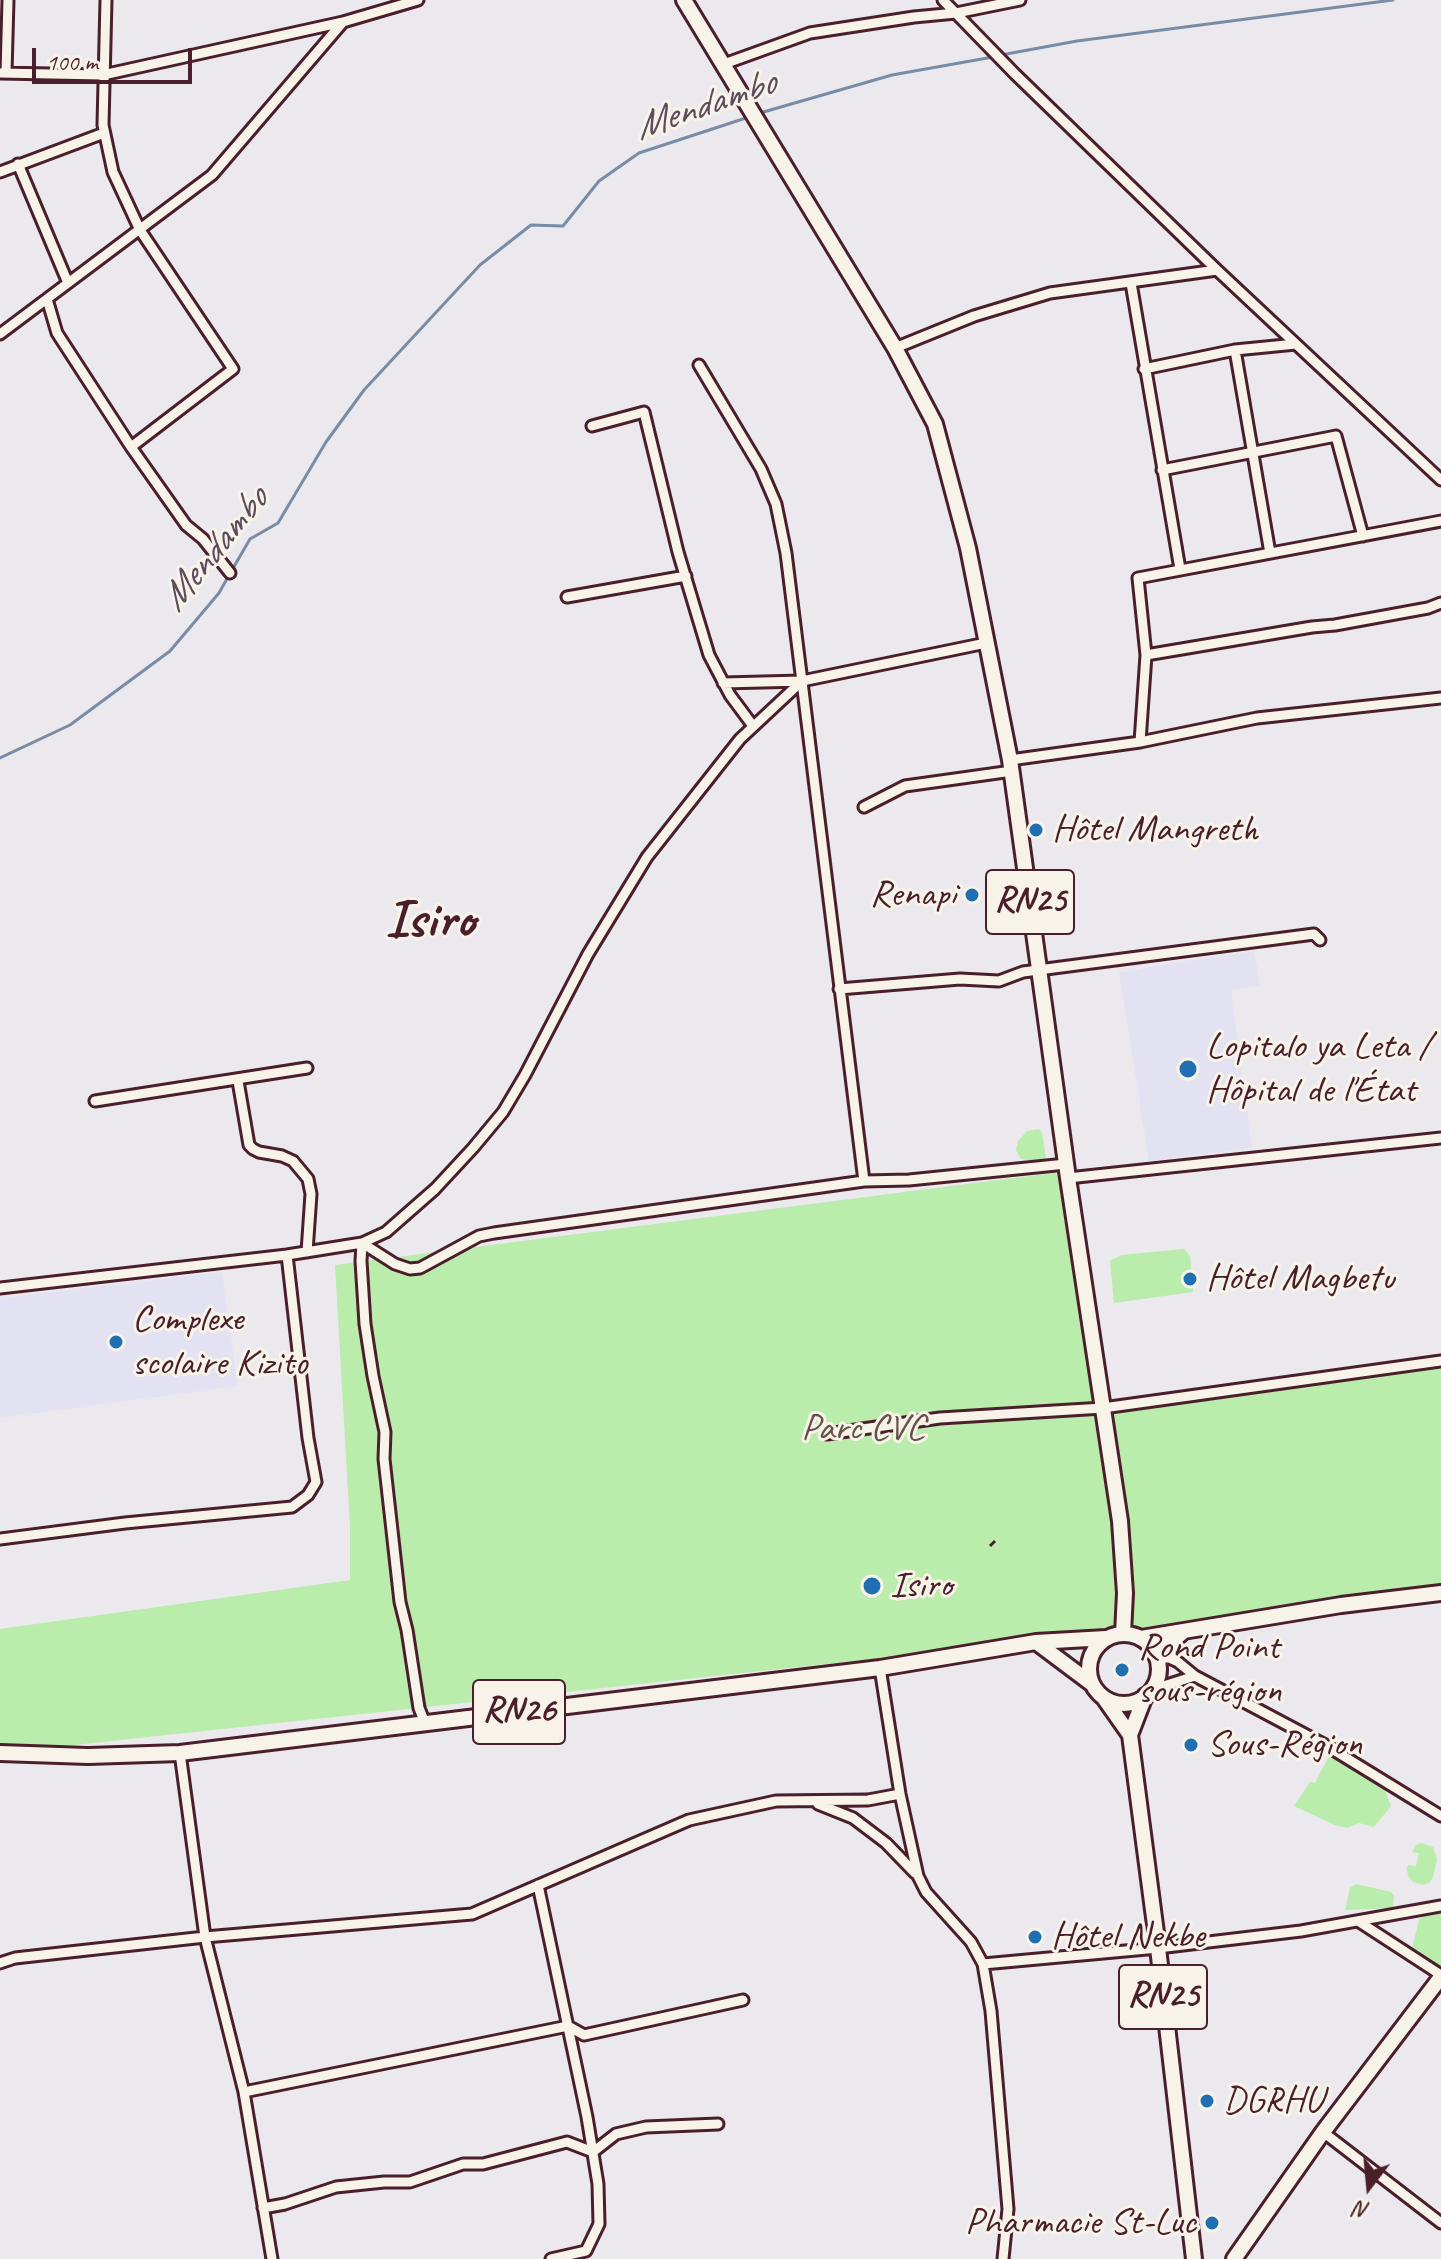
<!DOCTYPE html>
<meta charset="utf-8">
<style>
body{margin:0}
#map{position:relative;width:1441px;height:2259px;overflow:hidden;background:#ebe9ee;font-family:Caveat,sans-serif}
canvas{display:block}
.north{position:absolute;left:1329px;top:2147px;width:80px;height:80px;-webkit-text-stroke:6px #f7f3e8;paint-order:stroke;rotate:196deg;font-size:22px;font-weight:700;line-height:32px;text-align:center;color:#4a1f2b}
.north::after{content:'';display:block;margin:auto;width:28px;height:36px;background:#4a1f2b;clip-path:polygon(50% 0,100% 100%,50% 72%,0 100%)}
.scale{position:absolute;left:32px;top:48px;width:160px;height:36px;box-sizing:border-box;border:4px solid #4a1f2b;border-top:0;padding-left:10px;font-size:24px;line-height:28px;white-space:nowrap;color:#4a1f2b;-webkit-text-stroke:6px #f7f3e8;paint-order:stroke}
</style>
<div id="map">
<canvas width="1441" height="2259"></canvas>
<div class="north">N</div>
<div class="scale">100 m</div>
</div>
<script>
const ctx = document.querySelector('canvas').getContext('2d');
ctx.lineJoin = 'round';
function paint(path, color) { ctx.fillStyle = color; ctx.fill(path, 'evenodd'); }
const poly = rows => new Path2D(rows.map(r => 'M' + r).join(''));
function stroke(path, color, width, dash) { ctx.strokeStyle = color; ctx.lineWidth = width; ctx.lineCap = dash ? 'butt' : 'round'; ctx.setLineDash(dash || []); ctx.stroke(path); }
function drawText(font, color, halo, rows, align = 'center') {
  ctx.font = font + ' Caveat,sans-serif'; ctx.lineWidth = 6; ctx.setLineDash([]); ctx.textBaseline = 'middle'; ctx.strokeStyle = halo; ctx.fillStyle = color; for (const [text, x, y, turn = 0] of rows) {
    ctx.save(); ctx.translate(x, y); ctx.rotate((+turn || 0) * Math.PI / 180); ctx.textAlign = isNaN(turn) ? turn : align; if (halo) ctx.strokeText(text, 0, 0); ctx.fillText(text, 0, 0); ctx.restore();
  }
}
const built = poly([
 [1254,951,1260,985,1231,990,1252,1148,1149,1161,1119,972],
 [222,1272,238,1386,0,1418,0,1298]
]);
const green = poly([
 [1039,1129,1042,1133,1046,1159,1035,1161,1021,1159,1016,1150,1018,1141,1027,1131],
 [1076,1170,1103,1408,1441,1358,1441,1593,1002,1645,0,1753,0,1629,350,1580,350,1527,335,1265],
 [1184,1249,1190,1256,1193,1292,1114,1303,1110,1261,1121,1255],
 [1329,1756,1384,1788,1391,1806,1374,1827,1359,1823,1347,1828,1335,1825,1294,1806,1310,1782,1315,1783],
 [1422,1843,1433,1847,1437,1859,1433,1877,1430,1882,1424,1885,1413,1882,1408,1876,1407,1868,1408,1865,1416,1866,1419,1853,1412,1852,1416,1845],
 [1356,1884,1391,1892,1394,1896,1393,1908,1345,1910,1350,1888],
 [1441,1911,1441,1966,1439,1967,1412,1949,1419,1920,1423,1915]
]);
const stream = poly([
 [1001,55,1077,41,1393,0],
 [760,113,892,75,993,57],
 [232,570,250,539,278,523,326,442,364,390,480,265,531,225,563,226,599,181,639,153,749,117],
 [0,758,70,725,170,651,219,593,228,577]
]);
const street = poly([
 [106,0,103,125,113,172,140,230,233,369,131,447],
 [943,0,1015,74,1217,270,1441,480],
 [724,64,810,33,914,17,956,13,1020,0],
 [0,73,103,75,343,22],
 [6,73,8,0],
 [18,164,68,283],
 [0,172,104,133],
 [1131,283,1180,569],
 [47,299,57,333,131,447,186,525,203,539,230,573],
 [0,334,212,175,343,22,418,0],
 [895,348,974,316,1050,293,1217,270],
 [1235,350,1270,553],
 [699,365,761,469,776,504,786,553,864,1181],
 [1144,369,1235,350,1296,344],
 [592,426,644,412,678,552,709,655,730,695,753,726],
 [1162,470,1336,436,1363,536],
 [567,597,686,576],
 [1146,655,1312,627,1335,625,1428,608,1441,603],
 [723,683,802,681],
 [1140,742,1146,655,1138,578,1441,521],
 [1010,760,1140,742,1257,718,1441,698],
 [864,807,905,786,1012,771],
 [839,989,960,979,999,981,1023,972,1314,934,1320,940],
 [238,1081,249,1145,253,1149,259,1152,282,1156,293,1161,308,1179,311,1194,307,1252],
 [95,1101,307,1068],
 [1068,1178,1441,1138],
 [0,1288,287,1255],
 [827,1434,940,1418,1103,1408,1441,1361],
 [0,1539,125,1523,292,1507,308,1495,316,1482,308,1438,287,1255,362,1243,386,1232,435,1189,473,1148,503,1112,525,1075,588,954,647,857,740,739,802,681,986,643],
 [1157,1658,1169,1658,1178,1662,1195,1676,1327,1746,1441,1816],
 [880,1668,900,1794,918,1876,926,1892,971,1942,983,1964,991,2011,1008,2209,1003,2259],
 [1151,1690,1195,1676],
 [425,1723,419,1708,407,1630,400,1602,384,1459,385,1432,373,1376,365,1324,361,1261,362,1243,395,1264,410,1269,420,1268,479,1236,494,1233,864,1181,909,1180,1066,1164],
 [180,1753,205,1937,244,2092,272,2259],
 [818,1804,853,1818,886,1843,915,1873],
 [538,1885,587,2117,598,2184,599,2224,586,2251,551,2259],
 [1358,1921,1441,1975],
 [0,1963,15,1958,205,1937,472,1914,689,1820,776,1801,868,1800,900,1794],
 [983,1964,1158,1948,1301,1931,1441,1906],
 [244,2092,568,2026,584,2035,743,2000],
 [1323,2132,1441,2223],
 [263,2208,285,2204,336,2187,384,2182,410,2182,463,2164,483,2164,567,2142,593,2152,616,2134,646,2127,718,2124]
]);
const secondary = poly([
 [1141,1638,1341,1605,1441,1593],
 [1156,1655,1183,1632],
 [1234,2259,1323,2132,1441,1977]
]);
const primary = poly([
 [684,0,895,348,935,424,968,548,1010,760,1068,1178,1120,1521,1125,1593,1123,1634],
 '1089 1669a35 35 0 1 1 70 0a35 35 0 1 1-70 0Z',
 [1036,1642,1092,1684],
 [1104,1698,1130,1735,1158,1948,1194,2259],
 [1130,1735,1145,1696],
 [0,1753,88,1756,180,1753,880,1668,1036,1642,1106,1638]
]);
const rail = poly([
 [990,1546,995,1541]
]);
const markers = [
 [1036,830,8,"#1f6fb2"],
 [972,895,8,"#1f6fb2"],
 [1188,1069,10,"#1f6fb2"],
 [1190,1279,8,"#1f6fb2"],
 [116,1342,8,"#1f6fb2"],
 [872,1586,10,"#1f6fb2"],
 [1122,1670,8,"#1f6fb2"],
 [1191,1745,8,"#1f6fb2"],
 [1035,1937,8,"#1f6fb2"],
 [1207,2101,8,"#1f6fb2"],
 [1212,2223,8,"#1f6fb2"]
];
const shields = [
 [1030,902,88],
 [519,1712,92],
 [1163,1997,88]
];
const shieldNames = [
 ["RN25",1030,902],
 ["RN26",519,1712],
 ["RN25",1163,1997]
];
const poiNames = [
 ["Hôtel Mangreth",1052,830],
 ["Renapi",956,895,"right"],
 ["Lopitalo ya Leta /",1206,1047],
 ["Hôpital de l'État",1206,1091],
 ["Hôtel Magbetu",1206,1279],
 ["Complexe",132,1320],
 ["scolaire Kizito",132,1364],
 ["Isiro",890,1586],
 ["Rond Point",1138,1648],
 ["sous-région",1138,1692],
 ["Sous-Région",1207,1745],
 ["Hôtel Nekbe",1051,1937],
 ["DGRHU",1223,2101],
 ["Pharmacie St-Luc",1196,2223,"right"]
];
const parkNames = [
 ["Parc CVC",863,1429]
];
const waterNames = [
 ["Mendambo",705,106,-19],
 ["Mendambo",215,550,-51]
];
const townNames = [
 ["Isiro",430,922]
];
paint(built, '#e2e2f2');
paint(green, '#baecac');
stroke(stream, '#788ca6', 3);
stroke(street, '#4a1f2b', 15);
stroke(secondary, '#4a1f2b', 20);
stroke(primary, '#4a1f2b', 20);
stroke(street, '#f7f3e8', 9);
stroke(secondary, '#f7f3e8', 14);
stroke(primary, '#f7f3e8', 14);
stroke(rail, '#4a1f2b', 3, [12, 6]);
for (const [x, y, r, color] of markers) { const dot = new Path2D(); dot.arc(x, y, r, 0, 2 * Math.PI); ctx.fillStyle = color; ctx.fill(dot); stroke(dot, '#f7f3e8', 3); }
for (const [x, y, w] of shields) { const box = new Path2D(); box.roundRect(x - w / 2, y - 32, w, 64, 6); ctx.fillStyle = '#f7f3e8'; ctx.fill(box); stroke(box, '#4a1f2b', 2); }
drawText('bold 36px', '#4a1f2b', null, shieldNames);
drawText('38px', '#4a1f2b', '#f7f3e8', poiNames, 'left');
drawText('38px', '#66524b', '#f7f3e8', parkNames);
drawText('italic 40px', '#5d4c5e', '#f7f3e8', waterNames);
drawText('bold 54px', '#4a1f2b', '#f7f3e8', townNames);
</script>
